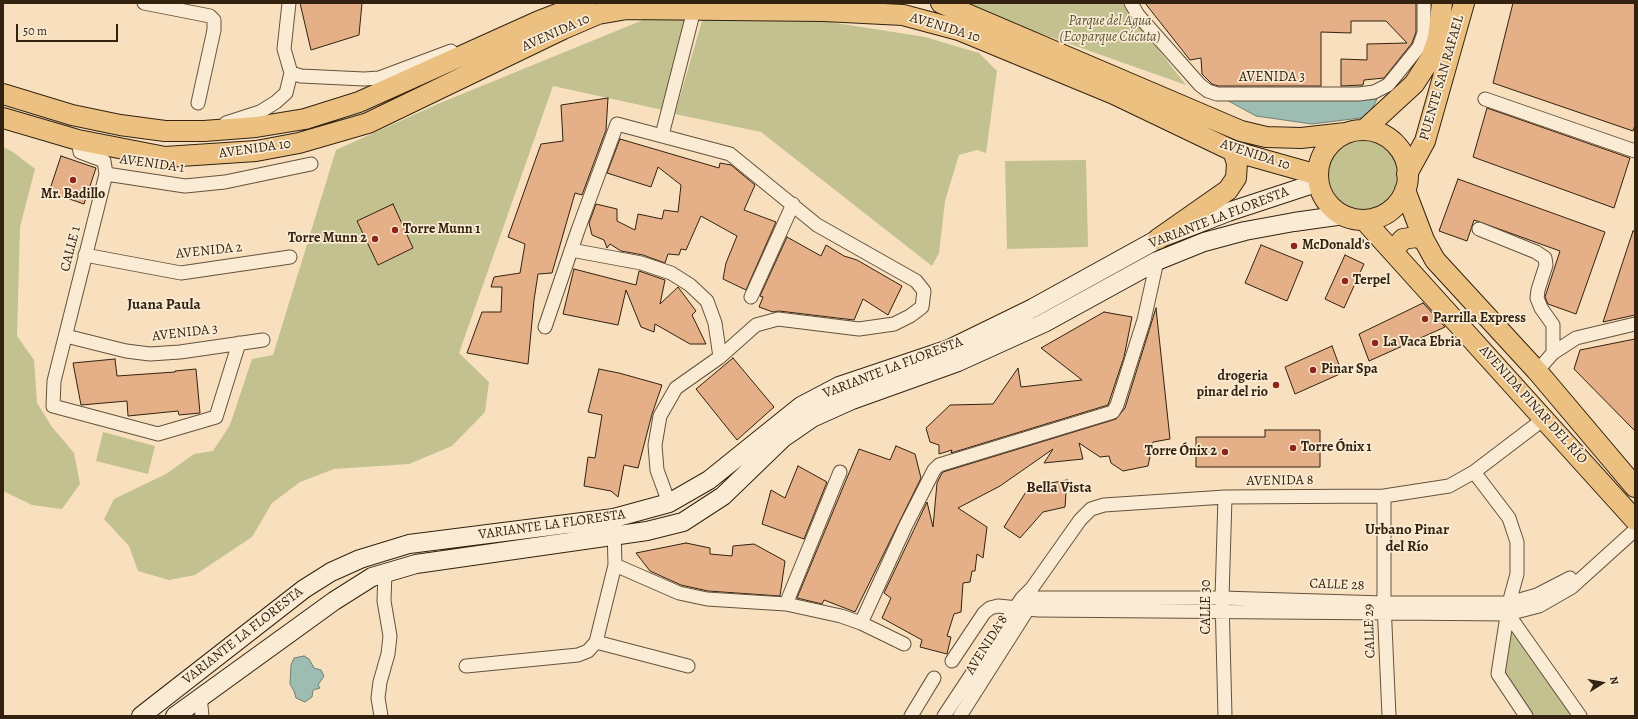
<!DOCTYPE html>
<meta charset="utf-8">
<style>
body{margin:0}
#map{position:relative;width:1638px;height:719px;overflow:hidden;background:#f8e0bf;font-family:Alegreya,serif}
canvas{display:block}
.frame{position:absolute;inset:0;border:4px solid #32220f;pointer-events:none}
.north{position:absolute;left:1582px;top:663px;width:40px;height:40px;-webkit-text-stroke:3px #faebd5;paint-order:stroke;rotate:79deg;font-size:11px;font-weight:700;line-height:16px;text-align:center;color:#32220f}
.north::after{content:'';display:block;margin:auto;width:14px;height:18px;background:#32220f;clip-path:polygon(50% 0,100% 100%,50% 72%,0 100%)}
.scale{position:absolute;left:16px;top:24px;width:102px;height:18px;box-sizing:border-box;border:2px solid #32220f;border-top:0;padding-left:5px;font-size:12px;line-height:14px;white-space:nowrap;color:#32220f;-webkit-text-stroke:3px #faebd5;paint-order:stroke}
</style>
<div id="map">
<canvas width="1638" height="719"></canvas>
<div class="frame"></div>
<div class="north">N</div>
<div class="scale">50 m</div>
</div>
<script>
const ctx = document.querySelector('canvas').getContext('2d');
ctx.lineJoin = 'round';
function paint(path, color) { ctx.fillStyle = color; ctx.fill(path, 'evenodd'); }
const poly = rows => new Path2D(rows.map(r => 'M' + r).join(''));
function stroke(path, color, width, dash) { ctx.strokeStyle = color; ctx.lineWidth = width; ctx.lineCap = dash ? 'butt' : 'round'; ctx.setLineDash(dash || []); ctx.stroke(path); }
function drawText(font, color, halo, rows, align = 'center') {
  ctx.font = font + ' Alegreya,serif'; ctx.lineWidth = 3.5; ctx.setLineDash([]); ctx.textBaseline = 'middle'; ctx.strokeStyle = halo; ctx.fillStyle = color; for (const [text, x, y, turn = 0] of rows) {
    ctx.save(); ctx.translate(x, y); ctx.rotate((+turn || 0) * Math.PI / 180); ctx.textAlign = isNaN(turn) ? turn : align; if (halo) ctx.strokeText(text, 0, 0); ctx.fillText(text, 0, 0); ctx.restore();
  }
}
const green = poly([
 [954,3,1122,3,1186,85],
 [704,14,785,15,925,37,979,53,997,71,986,153,977,150,959,155,945,201,939,253,932,266,761,132,675,114],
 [686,16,663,110,553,86,459,353,489,382,485,412,452,446,409,464,334,469,300,482,272,503,252,537,195,575,169,580,138,571,129,546,104,519,114,499,166,474,194,454,213,451,230,425,252,359,273,355,336,150,440,103,648,18],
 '1329 175a34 34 0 1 1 68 0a34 34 0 1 1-68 0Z',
 [3,147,13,152,35,169,20,227,17,336,34,360,37,403,52,427,74,453,80,484,62,509,32,505,3,491],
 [1086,160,1088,247,1007,249,1005,161],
 [103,432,155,446,148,474,96,461],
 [1511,622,1575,716,1531,716,1503,676]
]);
const water = poly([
 [1223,98,1377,99,1368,117,1312,124,1256,116,1223,98],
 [304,656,309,659,314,668,321,670,324,676,318,685,320,688,313,690,312,697,305,702,296,698,294,691,290,684,291,665,294,658,304,656]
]);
const building = poly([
 [300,3,362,3,359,35,311,50,300,3],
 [1145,3,1416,3,1416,32,1412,43,1384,78,1364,80,1363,85,1341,86,1341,59,1367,60,1367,44,1407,43,1386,21,1351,21,1351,33,1321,32,1321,86,1218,86,1212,84,1202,74,1201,58,1190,60,1145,3],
 [1513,3,1635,3,1635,125,1633,131,1493,83,1513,3],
 [608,98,606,130,582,195,575,193,552,273,538,274,534,300,528,364,467,353,482,312,501,312,502,287,491,287,494,277,520,273,525,244,508,237,541,144,563,141,561,105,608,98],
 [1487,108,1630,158,1614,208,1473,157,1487,108],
 [620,139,719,168,720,163,731,165,755,185,744,210,776,222,746,290,723,279,726,263,737,236,701,216,686,250,681,249,679,255,668,254,665,263,643,255,621,251,610,244,607,248,604,240,592,235,589,223,596,204,617,209,617,221,635,230,638,214,662,219,664,210,678,212,681,185,658,167,651,187,607,173,620,139],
 [61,156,96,168,84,204,49,192,61,156],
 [1458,179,1605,232,1576,314,1548,304,1545,297,1560,251,1474,220,1467,241,1439,231,1458,179],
 [393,204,413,248,378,265,357,221,393,204],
 [1633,231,1635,232,1635,315,1603,322,1633,231],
 [787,237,821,256,826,245,844,256,857,260,902,286,888,315,863,299,854,320,779,311,773,312,759,307,763,297,760,296,787,237],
 [1261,245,1303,262,1287,301,1245,283,1261,245],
 [1345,255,1364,264,1344,308,1325,299,1345,255],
 [574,269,636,285,639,271,665,280,660,304,678,287,696,311,692,315,706,344,690,344,655,324,654,332,641,327,626,290,618,325,563,314,574,269],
 [1423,303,1445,327,1369,361,1359,334,1423,303],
 [1156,308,1170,439,1153,442,1148,466,1123,471,1111,463,1109,456,1100,457,1079,443,1083,459,1044,463,1053,449,1000,486,958,508,987,527,983,558,977,554,975,571,972,571,970,582,963,583,961,612,954,614,947,636,951,637,947,654,920,647,922,640,882,618,891,598,884,593,927,502,933,527,937,483,941,475,943,472,1116,419,1125,408,1156,308],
 [1104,312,1132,317,1124,357,1108,405,951,453,952,450,939,454,939,445,930,442,926,428,950,405,993,404,1018,368,1021,387,1082,380,1041,348,1104,312],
 [1635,339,1635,431,1574,369,1580,350,1635,339],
 [1332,346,1342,373,1295,394,1285,367,1332,346],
 [733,358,774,407,737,440,696,389,733,358],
 [115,359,117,376,175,372,175,371,196,369,200,413,179,415,178,411,128,416,127,401,81,405,73,363,115,359],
 [599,369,619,373,662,385,652,414,638,468,624,465,618,497,611,491,584,486,588,457,595,458,602,415,588,412,599,369],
 [1265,430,1320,430,1320,467,1196,467,1196,437,1265,437,1265,430],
 [896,446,915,454,921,478,855,612,824,600,822,604,797,598,859,449,890,460,896,446],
 [798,466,827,482,804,539,762,524,771,490,785,498,798,466],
 [1067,480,1065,507,1043,512,1020,538,1004,527,1029,487,1067,480],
 [686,543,710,548,710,554,732,556,733,546,754,544,785,561,780,596,708,591,681,585,650,571,636,553,686,543]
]);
const street = poly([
 [144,3,210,16,214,20,214,30,198,103],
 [1131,3,1138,15,1200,85,1208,91,1217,94,1359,94,1374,92,1388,85,1419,47,1424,33,1424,3],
 [291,73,301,76,364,79,379,78,451,51],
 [1485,99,1635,151],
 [226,123,260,112,276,102,286,93,291,73,284,49,289,3],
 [662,135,694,10],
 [78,140,80,152,104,161,106,174,54,381,53,406,158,434,216,417,239,343],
 [106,174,185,186,225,182,311,164],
 [1479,229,1536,252,1545,258,1546,265,1538,290,1537,298,1541,308,1553,325,1553,353],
 [571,250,641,263,671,273,690,285,707,301,715,323,720,357],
 [85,255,181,273,290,257],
 [751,297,793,204],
 [545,327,578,230,617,124,730,154,817,225,916,281,924,291,922,307,910,316,894,324,859,329,778,319,756,325,720,357,676,388,660,416,655,445,657,470,669,503],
 [66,336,126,351,150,354,180,352,263,340],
 [1537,371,1553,353,1576,338,1635,324],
 [1474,472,1509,518,1517,542,1517,574,1509,603,1498,674,1526,716],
 [1384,496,1384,603,1389,716],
 [1225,497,1222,598,1225,716],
 [615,565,679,593,707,599,786,604,841,616,861,623,904,644],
 [1022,598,1222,598,1384,603,1509,603,1537,595,1570,578],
 [786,604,840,472],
 [1508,614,1580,716],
 [861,623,906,525,934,470,939,465,1113,412,1117,405,1144,320,1157,261],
 [596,642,688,666],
 [952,661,984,613,990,608,998,606,1038,610,1508,614,1539,606,1572,587,1635,530],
 [466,666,578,655,588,651,596,642,615,565,614,528],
 [200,696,202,716],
 [381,716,378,698,380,682,388,654,390,636,384,601,385,572],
 [911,716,934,678],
 [944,716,1022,598,1032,588,1080,520,1091,509,1104,505,1225,497,1384,496,1449,486,1474,472,1545,418],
 [960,716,1028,609,1030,602]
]);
const secondary = poly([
 [141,716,304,589,331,572,360,559,409,544,614,518,669,503,709,480,801,406,839,386,949,349,1033,308,1158,239,1228,212,1319,182],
 [175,716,334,601,372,577,416,564,647,531,683,522,723,496,783,438,812,418,852,400,958,362,1044,323,1157,261,1204,242,1245,231,1294,222,1344,215]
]);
const primary = poly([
 [941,3,1241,131,1266,137,1301,138,1346,133],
 [3,94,72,115,120,125,165,131,204,131,256,127,305,119,359,102,539,21,586,3],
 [3,118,78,140,165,157,256,151,299,143,368,123,563,29,598,14,627,9,824,11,903,15,959,30,1114,94,1233,151,1318,175],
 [1364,130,1414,84,1431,58,1438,38,1442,3],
 '1318 175a45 45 0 1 1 90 0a45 45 0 1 1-90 0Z',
 [1407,174,1425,141,1464,3],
 [1405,190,1424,240,1435,260,1537,371,1635,487],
 [1364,220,1635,520],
 [1158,239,1228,190,1236,178,1237,163,1233,151],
 [1393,251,1403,239,1416,237,1424,240]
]);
const markers = [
 [73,180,4,"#8f2418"],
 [395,230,4,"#8f2418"],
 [375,239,4,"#8f2418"],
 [1294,246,4,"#8f2418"],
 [1345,281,4,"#8f2418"],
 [1425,319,4,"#8f2418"],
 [1375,343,4,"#8f2418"],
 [1313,370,4,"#8f2418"],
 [1276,385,4,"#8f2418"],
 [1293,448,4,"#8f2418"],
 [1225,452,4,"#8f2418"]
];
const parkNames = [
 ["Parque del Agua",1110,22],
 ["(Ecoparque Cúcuta)",1110,38]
];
const streetNames = [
 ["AVENIDA 10",945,28,17],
 ["AVENIDA 10",556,33,-24],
 ["AVENIDA 3",1272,78],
 ["PUENTE SAN RAFAEL",1442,78,-74],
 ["AVENIDA 10",255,149,-8],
 ["AVENIDA 10",1255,155,18],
 ["AVENIDA 1",152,164,8],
 ["VARIANTE LA FLORESTA",1219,218,-21],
 ["CALLE 1",71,249,-76],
 ["AVENIDA 2",209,251,-6],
 ["AVENIDA 3",185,333,-7],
 ["VARIANTE LA FLORESTA",893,368,-21],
 ["AVENIDA PINAR DEL RÍO",1533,405,48],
 ["AVENIDA 8",1280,481,-1],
 ["VARIANTE LA FLORESTA",552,525,-8],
 ["CALLE 28",1337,585,2],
 ["CALLE 30",1207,607,-90],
 ["CALLE 29",1370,631,-92],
 ["VARIANTE LA FLORESTA",243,636,-38],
 ["AVENIDA 8",987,645,-58]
];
const poiNames = [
 ["Mr. Badillo",73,195,"center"],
 ["Torre Munn 1",403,230],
 ["Torre Munn 2",367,239,"right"],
 ["McDonald's",1302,246],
 ["Terpel",1353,281],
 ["Parrilla Express",1433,319],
 ["La Vaca Ebria",1383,343],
 ["Pinar Spa",1321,370],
 ["drogeria",1268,377,"right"],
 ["pinar del rio",1268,393,"right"],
 ["Torre Ónix 1",1301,448],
 ["Torre Ónix 2",1217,452,"right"]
];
const neighbourhoodNames = [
 ["Juana Paula",164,305],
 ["Bella Vista",1059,488],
 ["Urbano Pinar",1407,530],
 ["del Río",1407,547]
];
paint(green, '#c2c18f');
paint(water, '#9dbdb3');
stroke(water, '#727f71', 1);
paint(building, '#e5af87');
stroke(building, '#32220f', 1);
stroke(street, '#64523b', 15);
stroke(secondary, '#32220f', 20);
stroke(primary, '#32220f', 22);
stroke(street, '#faebd5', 13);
stroke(secondary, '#faebd5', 18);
stroke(primary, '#ecc080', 20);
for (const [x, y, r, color] of markers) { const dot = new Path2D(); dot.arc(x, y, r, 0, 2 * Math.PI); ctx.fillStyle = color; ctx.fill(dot); stroke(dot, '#faebd5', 1.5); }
drawText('italic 14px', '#5d5235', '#faebd5', parkNames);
drawText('14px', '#32220f', '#faebd5', streetNames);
drawText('bold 14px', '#32220f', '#faebd5', poiNames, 'left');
drawText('bold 15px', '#32220f', '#faebd5', neighbourhoodNames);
</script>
